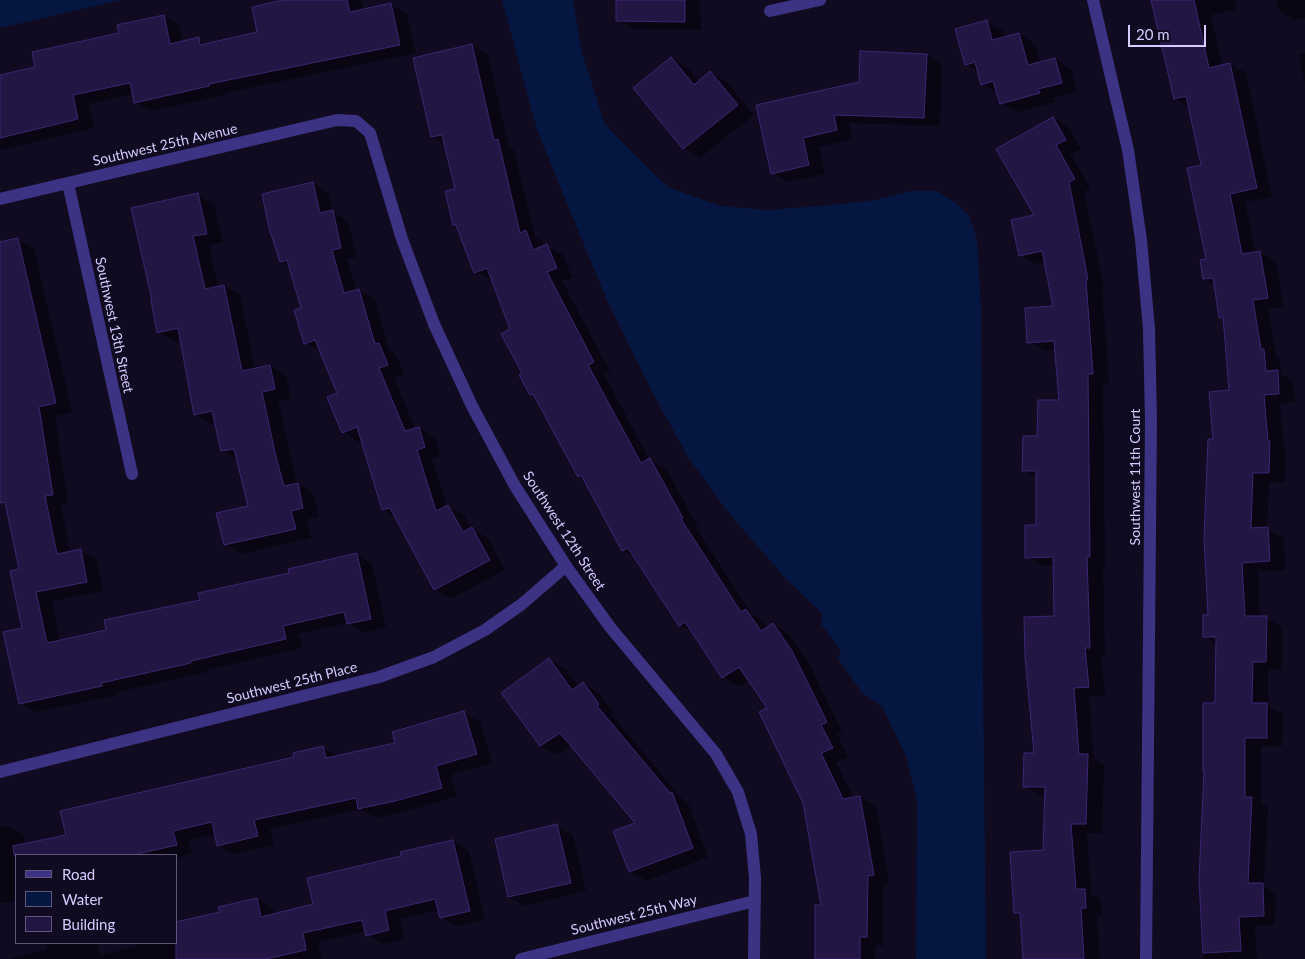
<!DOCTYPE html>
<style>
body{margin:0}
#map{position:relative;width:1305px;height:959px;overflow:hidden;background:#110b22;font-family:Lato,sans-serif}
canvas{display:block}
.legend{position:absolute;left:15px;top:854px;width:162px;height:90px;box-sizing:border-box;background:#110b22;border:1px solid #60587a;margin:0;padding:6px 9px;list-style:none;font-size:15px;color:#d6ccff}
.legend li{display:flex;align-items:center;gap:10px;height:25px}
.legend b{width:25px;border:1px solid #60587a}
.scale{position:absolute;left:1128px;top:25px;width:78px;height:22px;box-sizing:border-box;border:2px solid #d6ccff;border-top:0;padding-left:6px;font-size:15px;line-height:18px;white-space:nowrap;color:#d6ccff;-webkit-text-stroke:4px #110b22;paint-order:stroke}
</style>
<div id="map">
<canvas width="1305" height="959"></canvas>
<ul class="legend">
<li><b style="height:6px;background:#3d3384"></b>Road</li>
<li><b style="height:14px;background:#051640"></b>Water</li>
<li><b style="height:14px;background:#231644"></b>Building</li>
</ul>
<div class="scale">20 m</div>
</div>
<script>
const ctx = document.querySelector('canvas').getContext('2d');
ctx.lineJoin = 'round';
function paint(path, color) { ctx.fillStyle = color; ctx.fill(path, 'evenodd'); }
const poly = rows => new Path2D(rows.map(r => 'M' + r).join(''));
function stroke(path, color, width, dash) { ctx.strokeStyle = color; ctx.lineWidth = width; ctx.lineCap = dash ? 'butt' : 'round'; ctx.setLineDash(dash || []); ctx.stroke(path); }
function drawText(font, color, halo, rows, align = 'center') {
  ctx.font = font + ' Lato,sans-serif'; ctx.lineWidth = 5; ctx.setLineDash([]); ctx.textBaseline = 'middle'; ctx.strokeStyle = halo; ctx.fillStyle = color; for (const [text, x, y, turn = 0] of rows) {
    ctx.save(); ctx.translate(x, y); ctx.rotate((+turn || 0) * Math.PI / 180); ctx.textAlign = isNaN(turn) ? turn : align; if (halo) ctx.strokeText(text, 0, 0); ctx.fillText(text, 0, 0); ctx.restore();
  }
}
const water = poly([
 [0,0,121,0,0,28],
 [502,0,573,0,582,52,604,123,631,151,668,187,720,206,768,210,831,205,875,200,910,191,936,191,955,202,969,216,977,240,981,307,982,585,986,959,916,959,917,800,906,756,882,706,862,693,838,658,841,651,821,624,823,614,787,580,728,512,688,457,655,397,606,298,537,130]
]);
const shadow = poly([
 [289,0,361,0,363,10,391,4,407,14,416,53,225,93,225,95,151,111,135,102,134,94,89,104,94,128,0,150,0,76,36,68,163,16,180,25,183,42,199,39,208,44,258,33],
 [617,0,700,0,701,30,633,29,617,20],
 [1152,0,1235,0,1237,9,1211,15,1222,66,1230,64,1246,73,1272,197,1245,202,1256,253,1260,252,1276,261,1283,307,1268,309,1276,357,1280,359,1281,374,1293,381,1295,402,1280,404,1284,450,1286,452,1285,482,1269,482,1267,529,1284,538,1285,570,1258,571,1260,617,1266,618,1282,627,1282,670,1268,670,1268,706,1283,714,1282,746,1261,746,1261,803,1268,808,1264,886,1276,893,1275,925,1255,926,1257,959,1204,959,1200,879,1217,704,1217,644,1204,636,1210,617,1214,441,1230,391,1225,320,1220,317,1215,285,1204,279,1208,260,1203,166,1189,107,1175,98],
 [1277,0,1305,0,1305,18,1295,20,1279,11],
 [987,22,1003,31,1005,38,1019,34,1035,44,1040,63,1055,59,1071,69,1077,92,1053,98,1055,102,1017,112,1001,103,998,93,982,84,979,71,966,64],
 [472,45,488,55,509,147,514,150,535,237,542,241,544,247,547,246,563,255,572,277,562,281,610,371,604,374,649,459,666,469,698,527,696,528,752,614,762,620,768,628,773,624,789,634,808,661,842,732,837,734,848,757,836,763,854,798,860,797,876,806,889,883,883,884,883,946,876,945,875,959,816,959,822,906,805,802,768,709,749,680,739,687,723,677,694,633,680,625,636,558,623,550,584,479,578,476,536,397,531,394,512,330,493,281,475,272,458,227,454,225,456,190,445,144,432,136],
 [1305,53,1305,84,1299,55],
 [926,55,942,64,940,126,849,123,852,139,819,147,825,174,789,182,772,173,757,106,860,83],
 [672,59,688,68,699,82,711,73,727,82,754,115,700,158,684,148,635,88],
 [1053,118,1069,127,1081,149,1071,154,1090,188,1084,192,1104,288,1102,289,1109,383,1103,383,1105,566,1103,566,1105,657,1101,657,1105,695,1089,697,1094,759,1104,765,1102,833,1087,833,1091,894,1101,899,1102,917,1097,917,1100,959,1024,959,1021,916,1015,912,1044,852,1046,795,1040,795,1024,786,1035,754,1055,617,1054,566,1043,566,1027,557,1038,526,1037,478,1024,470,1038,437,1060,401,1056,350,1045,351,1029,342,1054,307,1045,262,1036,264,1020,255,1036,216],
 [313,183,329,193,333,212,348,221,357,257,347,259,357,291,359,290,375,300,389,350,395,353,404,374,394,377,415,429,419,428,435,437,440,456,432,459,447,506,464,515,471,529,488,538,505,570,451,599,435,589,396,517,383,510,362,440,359,442,343,432,339,394,322,352,305,343,302,309,289,266,281,261],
 [198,195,214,204,223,242,209,245,218,287,224,286,240,295,255,369,270,366,286,375,291,398,278,401,297,483,313,493,319,517,307,519,311,538,241,554,225,544,249,507,238,460,222,451,216,423,211,424,195,414,181,340,174,341,158,332],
 [18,240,34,249,72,412,55,416,68,503,61,505,70,553,80,551,97,560,103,591,52,601,60,641,108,631,356,554,372,564,386,627,364,633,348,623,299,634,302,648,206,670,207,672,117,692,118,695,36,712,20,703,23,629,20,570,7,504,2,502,0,488,0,244],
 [549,659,565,669,579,687,583,684,599,693,614,713,612,715,682,799,688,803,708,857,646,881,630,871,637,823,571,745,557,755,541,746,503,693],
 [464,713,480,722,492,763,451,775,457,796,411,810,376,818,360,809,270,829,274,845,234,854,218,845,216,834,189,840,192,854,176,858,176,855,16,855,16,901,0,903,0,827,8,826,24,835,26,845,67,836,323,748,339,757,397,744],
 [557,826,573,835,586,891,525,906,509,897],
 [453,841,469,851,485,920,457,926,441,917,439,910,400,919,405,939,383,944,367,935,366,931,318,942,322,959,8,959,47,949,46,943,95,943,97,944,100,955,138,946,137,943,176,943,221,913,257,899,273,908,274,915,314,905,402,857]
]);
const building = poly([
 [283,0,347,0,350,12,391,3,400,45,209,84,209,86,134,103,130,83,73,95,78,119,0,138,0,75,35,67,32,52,119,33,117,25,164,15,170,44,199,37,200,45,257,32,252,7,283,0],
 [616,0,685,0,685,22,616,21,616,0],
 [1151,0,1194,0,1209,68,1230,63,1257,188,1230,194,1242,254,1260,251,1268,298,1253,300,1261,349,1264,349,1266,371,1278,370,1279,394,1264,395,1268,441,1270,441,1269,473,1253,473,1251,528,1268,527,1270,561,1242,563,1245,616,1267,616,1266,662,1253,662,1252,703,1267,703,1267,738,1245,738,1245,797,1252,797,1248,883,1263,883,1264,916,1239,917,1241,951,1203,953,1199,879,1204,771,1203,771,1203,703,1215,703,1216,637,1203,637,1203,615,1208,615,1204,538,1208,439,1213,439,1209,392,1229,390,1223,317,1219,318,1213,278,1203,279,1200,260,1206,259,1187,168,1201,165,1186,96,1174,99,1151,0],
 [987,20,992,40,1019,33,1028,65,1055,58,1062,83,1038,89,1040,93,1000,104,993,81,981,85,975,62,965,65,955,29,987,20],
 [472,44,494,140,498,139,520,233,526,230,533,250,547,244,557,268,547,272,594,362,588,365,641,463,650,458,683,518,681,519,741,612,746,609,761,631,773,623,792,651,827,722,821,725,833,748,821,753,843,799,860,796,874,875,868,876,867,937,860,937,860,959,815,959,815,905,821,905,803,803,759,712,767,708,739,667,722,678,685,622,679,626,628,548,622,551,581,475,578,477,533,394,530,395,519,375,522,373,501,334,510,329,487,268,474,273,456,225,453,225,445,191,455,189,442,135,431,137,413,58,472,44],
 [860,51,927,54,924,118,834,115,837,130,803,138,809,165,771,174,756,105,859,82,860,51],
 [671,57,694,85,710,71,738,105,683,149,633,88,671,57],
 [1053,117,1066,140,1056,145,1075,179,1069,182,1088,279,1086,280,1093,374,1088,374,1090,557,1087,557,1090,648,1085,648,1089,687,1074,688,1079,754,1088,754,1086,824,1071,824,1076,889,1085,889,1086,908,1081,908,1084,959,1023,959,1020,913,1014,913,1010,852,1043,850,1045,787,1023,787,1024,753,1034,753,1025,657,1024,617,1054,616,1053,557,1025,558,1025,525,1036,525,1036,471,1022,471,1023,436,1037,436,1038,400,1059,400,1054,341,1027,343,1025,308,1053,306,1042,251,1019,256,1011,220,1034,215,996,149,1053,117],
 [313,182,320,213,333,210,341,248,332,250,344,293,359,289,375,344,379,343,388,365,379,368,405,431,419,427,425,447,417,450,436,511,448,505,463,532,472,527,490,560,434,590,390,508,382,510,357,427,342,433,327,397,337,393,315,340,304,344,294,310,301,308,287,260,280,262,269,228,262,194,313,182],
 [198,193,207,234,193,236,205,289,224,285,242,371,270,365,275,389,262,392,276,457,284,486,298,483,303,508,291,511,296,529,224,545,216,513,248,506,234,449,221,451,212,411,194,415,178,328,157,333,151,300,152,300,131,208,198,193],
 [18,238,56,403,39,407,53,495,45,496,57,554,81,549,87,582,36,592,47,643,106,630,104,620,200,600,198,593,289,573,288,569,357,553,371,619,347,624,344,612,283,626,286,639,191,661,191,663,101,683,102,686,19,704,3,632,22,628,10,571,19,569,5,502,0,503,0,242,18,238],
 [549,658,572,690,583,682,599,704,597,706,670,793,672,792,693,848,629,872,613,831,635,823,560,733,540,746,501,693,549,658],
 [464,711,477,754,436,766,442,788,395,801,358,809,356,798,254,820,258,836,217,846,212,822,173,831,177,845,133,855,14,855,13,846,66,835,60,811,294,757,293,753,323,746,326,758,395,743,392,732,464,711],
 [557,824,571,883,508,897,495,839,557,824],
 [453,840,470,911,440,918,435,899,385,911,389,930,366,936,362,920,303,933,306,950,266,959,176,959,176,922,220,912,218,907,257,898,261,917,313,904,307,878,401,856,400,852,453,840]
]);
const street = poly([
 [1093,0,1128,150,1141,240,1149,329,1151,420,1146,959],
 [770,11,820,0],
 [68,183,132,474],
 [0,199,337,120,356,121,370,133,402,239,434,324,472,406,515,486,566,566,610,627,716,754,738,792,751,834,755,878,754,959],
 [0,772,379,677,434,657,485,630,522,604,566,566],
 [521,959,755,901]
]);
const streetNames = [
 ["Southwest 25th Avenue",165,145,-13],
 ["Southwest 13th Street",114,325,78],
 ["Southwest 11th Court",1135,477,-90],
 ["Southwest 12th Street",564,531,57],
 ["Southwest 25th Place",292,683,-14],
 ["Southwest 25th Way",634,915,-14]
];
paint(water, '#051640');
paint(shadow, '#0007');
paint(building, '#231644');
stroke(building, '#3c2672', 1);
stroke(street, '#3d3384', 12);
drawText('14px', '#d6ccff', '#110b22', streetNames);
</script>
